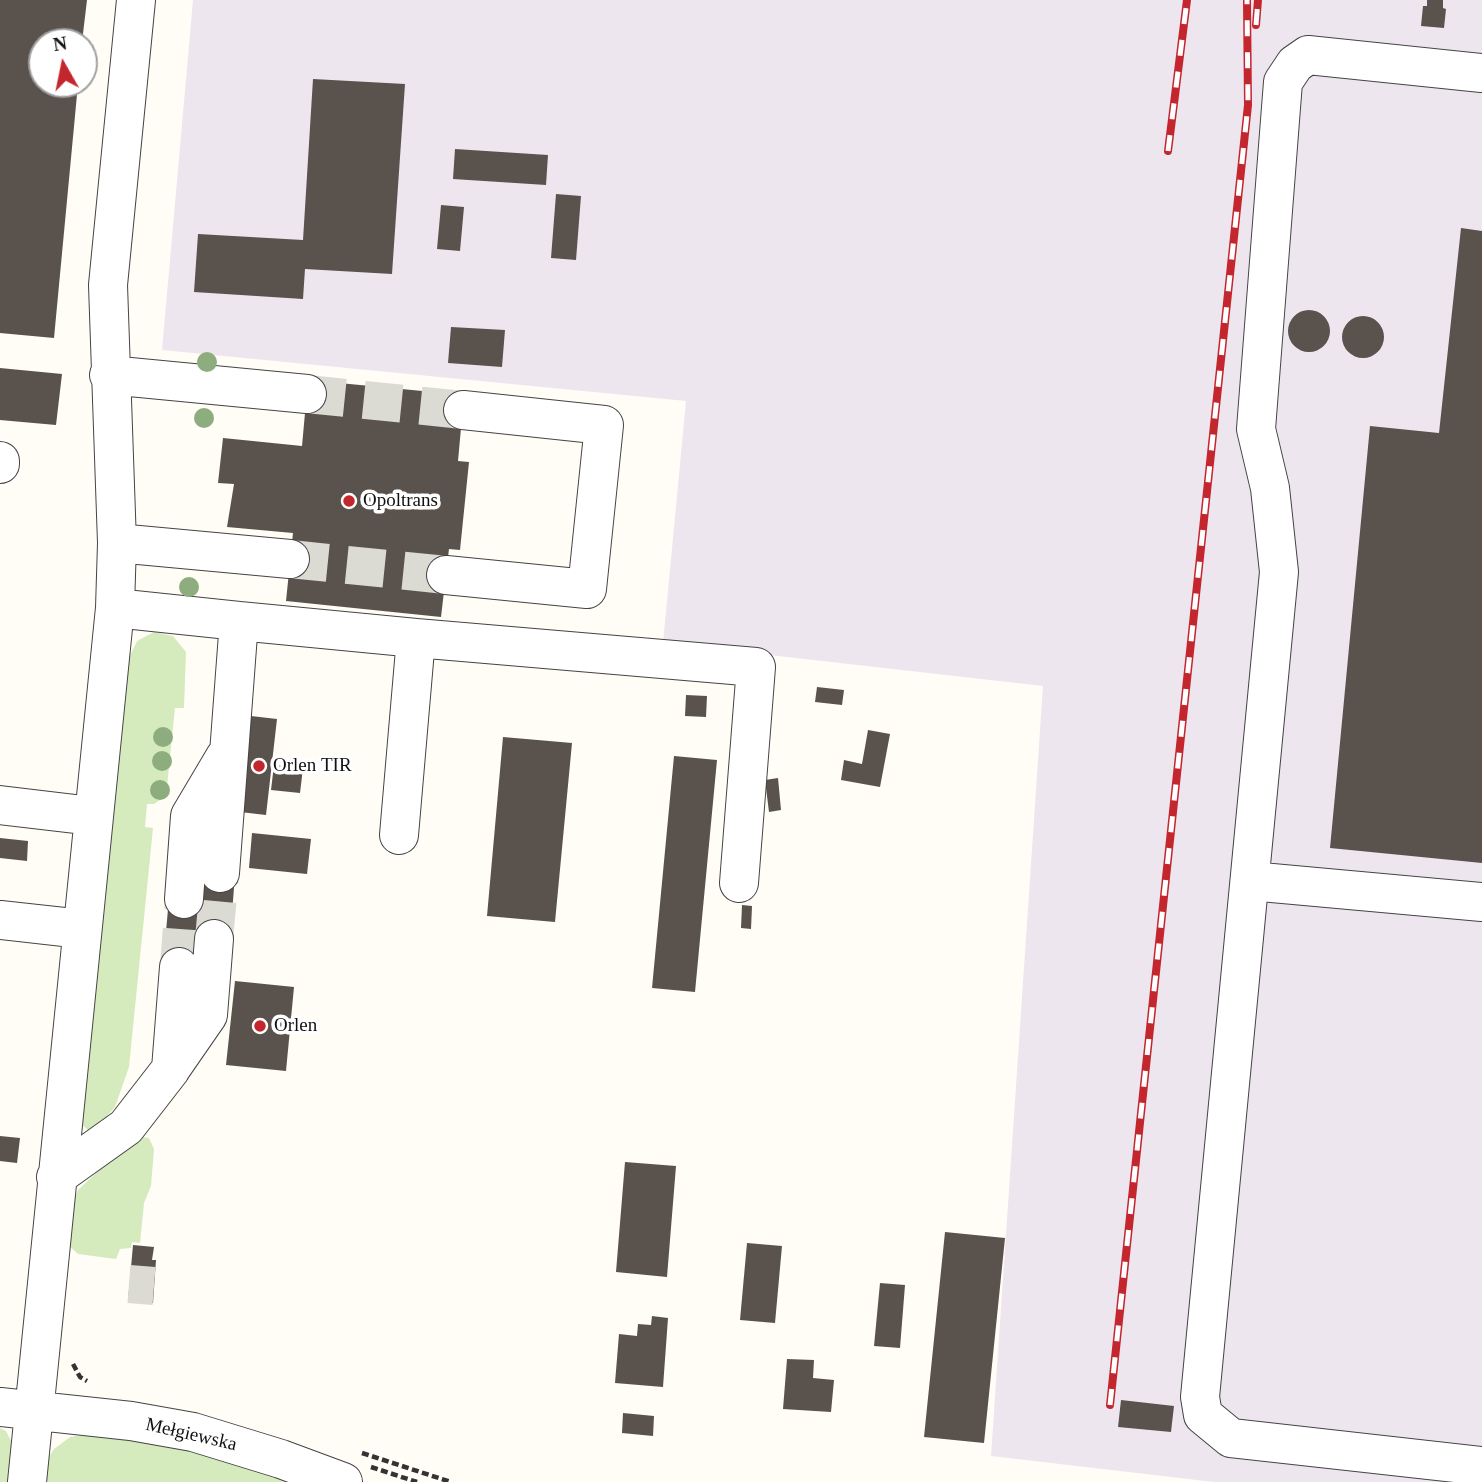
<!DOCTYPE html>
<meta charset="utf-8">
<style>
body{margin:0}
#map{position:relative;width:1482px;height:1482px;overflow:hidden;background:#fffdf5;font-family:Georgia,serif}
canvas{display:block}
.north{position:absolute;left:28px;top:28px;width:70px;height:70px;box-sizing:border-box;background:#fff;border:2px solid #a0a0a0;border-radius:50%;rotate:351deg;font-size:19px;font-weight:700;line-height:28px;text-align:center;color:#111}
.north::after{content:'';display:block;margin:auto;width:24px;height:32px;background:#c4262e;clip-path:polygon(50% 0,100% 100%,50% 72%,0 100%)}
</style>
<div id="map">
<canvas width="1482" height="1482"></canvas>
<div class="north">N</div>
</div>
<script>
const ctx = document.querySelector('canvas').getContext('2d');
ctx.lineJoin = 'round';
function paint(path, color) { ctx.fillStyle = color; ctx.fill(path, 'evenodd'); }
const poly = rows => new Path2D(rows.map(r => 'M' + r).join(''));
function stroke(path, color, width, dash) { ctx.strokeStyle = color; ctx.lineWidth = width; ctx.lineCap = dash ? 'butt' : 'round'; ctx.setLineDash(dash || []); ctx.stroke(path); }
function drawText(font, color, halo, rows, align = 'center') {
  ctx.font = font + ' Georgia,serif'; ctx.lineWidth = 7; ctx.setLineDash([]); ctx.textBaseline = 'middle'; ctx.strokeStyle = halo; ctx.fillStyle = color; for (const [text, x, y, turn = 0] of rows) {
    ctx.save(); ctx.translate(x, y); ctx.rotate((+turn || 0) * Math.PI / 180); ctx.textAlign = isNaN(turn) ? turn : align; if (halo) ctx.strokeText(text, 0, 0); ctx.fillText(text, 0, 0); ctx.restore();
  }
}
const industrial = poly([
 [193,0,1482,0,1482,1482,1214,1482,991,1456,1043,686,663,643,686,401,162,350]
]);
const green = poly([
 [154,632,173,636,186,652,184,708,175,708,166,796,154,804,147,804,145,827,153,828,129,1067,115,1107,106,1117,88,1130,80,1123,128,660,137,641],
 [142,1137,149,1138,154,1149,151,1186,144,1203,140,1243,132,1242,131,1248,120,1249,116,1259,78,1254,68,1245,73,1200,78,1190,125,1146],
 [0,1428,6,1431,13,1445,11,1482,0,1482],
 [88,1434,157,1441,293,1482,46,1482,45,1463,54,1449,70,1437]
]);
const building = poly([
 [0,0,87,0,82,42,42,42,42,84,78,84,54,338,0,333],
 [1427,0,1443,0,1443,8,1446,9,1444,28,1421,26,1423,6,1427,6],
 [313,79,405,84,392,274,305,269,303,299,194,292,198,234,303,240],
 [455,149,548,155,546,185,453,179],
 [556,194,581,196,576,260,551,258],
 [441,205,464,207,460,251,437,249],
 [1461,228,1482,231,1482,863,1330,848,1370,426,1439,433],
 '1288 331a21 21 0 1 1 42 0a21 21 0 1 1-42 0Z',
 '1342 337a21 21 0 1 1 42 0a21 21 0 1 1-42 0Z',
 [451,327,505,330,502,367,448,363],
 [0,368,62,374,56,425,0,420],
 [308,380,464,395,458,461,469,462,460,550,449,549,441,617,286,601,293,533,227,527,234,484,218,483,223,438,302,446],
 [817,687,844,690,842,705,815,702],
 [686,695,707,696,706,717,685,716],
 [251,716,277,719,266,815,240,812],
 [868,730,890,734,880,787,841,780,844,760,862,764],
 [503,737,572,743,555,922,487,916],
 [674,756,717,760,695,992,652,988],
 [274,765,303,768,300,793,271,790],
 [778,778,781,810,769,812,765,780],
 [252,833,311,839,307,874,249,868],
 [0,838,28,841,27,861,0,858],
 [204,872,235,874,230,941,197,968,163,965,169,898],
 [742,905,752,906,751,929,741,928],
 [235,981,294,987,286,1071,226,1065],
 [0,1136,20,1138,17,1163,0,1161],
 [625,1162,676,1166,667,1277,616,1272],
 [945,1232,1005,1238,984,1443,924,1437],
 [747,1243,782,1246,775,1323,740,1320],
 [133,1245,154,1247,152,1260,156,1260,153,1303,128,1301],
 [880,1283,905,1285,900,1348,874,1346],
 [652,1316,668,1318,663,1387,615,1383,619,1334,637,1336,638,1324,651,1325],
 [787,1359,814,1360,813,1378,834,1380,831,1412,783,1409],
 [1121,1400,1174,1406,1171,1432,1118,1427],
 [623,1413,654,1416,653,1436,622,1433]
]);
const minorTunnel = poly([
 [307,394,463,410],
 [290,559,446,575],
 [214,939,220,873],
 [179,967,184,899],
 [129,1284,154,1286]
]);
const path = poly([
 [73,1364,80,1377,87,1381],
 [362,1453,451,1482],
 [371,1467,417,1482]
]);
const minor = poly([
 [1482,73,1308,55,1295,64,1283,82,1256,429,1270,488,1279,572,1200,1397,1203,1415,1231,1438,1482,1466],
 [109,375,307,394],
 [0,464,0,461],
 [117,543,290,559],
 [446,575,587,589,604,425,463,410],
 [115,608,239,621],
 [0,805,92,816],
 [399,835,416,638,756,667,739,883],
 [220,873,239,621,416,638],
 [1250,881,1482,902],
 [184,899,190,816,225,757],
 [0,920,82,929],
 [172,1067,208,1015,214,939],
 [56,1177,126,1127,171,1069,179,967],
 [0,1407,131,1421,193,1432,281,1459,343,1482],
 [27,1482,115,608,117,543,108,285,136,0]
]);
const rail = poly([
 [1256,25,1258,0],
 [1168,151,1187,0],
 [1110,1405,1248,105,1247,0]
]);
const trees = [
 [207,362],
 [204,418],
 [189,587],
 [163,737],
 [162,761],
 [160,790]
];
const markers = [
 [349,501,7,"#c4262e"],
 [259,766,7,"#c4262e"],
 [260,1026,7,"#c4262e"]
];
const poiNames = [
 ["Opoltrans",363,501],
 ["Orlen TIR",273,766],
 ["Orlen",274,1026]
];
const streetNames = [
 ["Mełgiewska",191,1435,13]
];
paint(industrial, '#eee6ef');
paint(green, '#d5ebbd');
paint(building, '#5a524d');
stroke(minorTunnel, '#dbdad3', 38, [38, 19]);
stroke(minor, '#444', 40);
stroke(path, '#333', 4.5, [7, 3.5]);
stroke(minor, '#fff', 38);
stroke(rail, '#c4262e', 8);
stroke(rail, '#fff', 5, [16]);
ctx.fillStyle = '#8dad7f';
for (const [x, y] of trees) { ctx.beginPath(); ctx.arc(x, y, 10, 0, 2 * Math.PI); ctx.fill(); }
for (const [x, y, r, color] of markers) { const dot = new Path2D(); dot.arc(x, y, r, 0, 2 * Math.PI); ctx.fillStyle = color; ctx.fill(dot); stroke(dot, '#fff', 2.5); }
drawText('19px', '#111', '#fff', poiNames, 'left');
drawText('19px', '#111', '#fff', streetNames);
</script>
